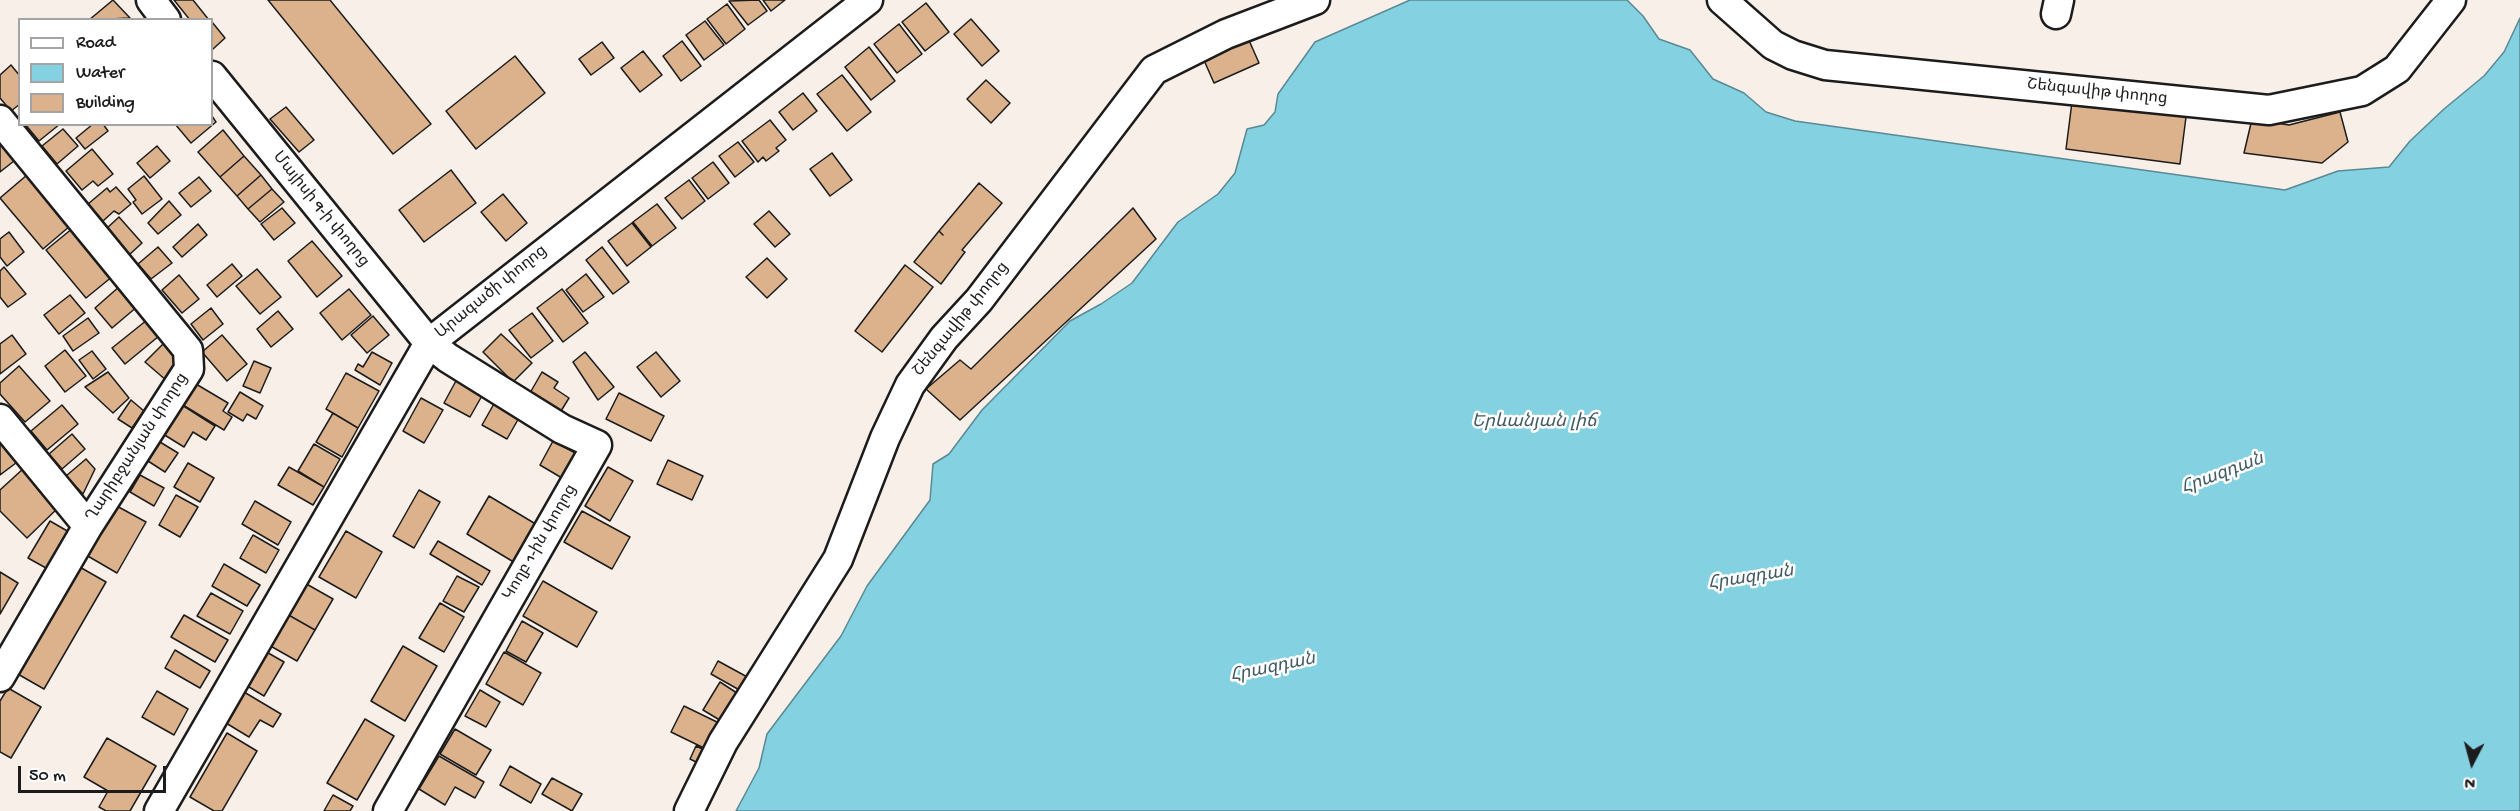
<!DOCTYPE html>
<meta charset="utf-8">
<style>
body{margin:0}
#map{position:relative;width:2520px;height:811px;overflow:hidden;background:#f8f0e8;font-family:"Gochi Hand",sans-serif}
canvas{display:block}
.legend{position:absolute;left:18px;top:18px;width:195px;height:108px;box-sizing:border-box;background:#fff;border:2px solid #a4a4a4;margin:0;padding:8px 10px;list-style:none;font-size:18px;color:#1c1c1c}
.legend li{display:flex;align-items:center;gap:12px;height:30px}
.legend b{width:30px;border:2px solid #a4a4a4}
.north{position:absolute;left:2442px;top:733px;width:60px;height:60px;-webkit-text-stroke:4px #fff;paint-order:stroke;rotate:186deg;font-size:16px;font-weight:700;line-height:24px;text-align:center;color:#1c1c1c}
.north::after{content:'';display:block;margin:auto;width:21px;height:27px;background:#1c1c1c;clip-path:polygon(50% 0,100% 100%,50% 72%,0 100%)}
.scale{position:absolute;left:18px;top:766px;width:148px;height:27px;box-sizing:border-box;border:3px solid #1c1c1c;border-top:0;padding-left:8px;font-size:18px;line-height:21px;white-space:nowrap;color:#1c1c1c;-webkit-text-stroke:4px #fff;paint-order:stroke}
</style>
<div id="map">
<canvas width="2520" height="811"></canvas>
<ul class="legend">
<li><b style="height:8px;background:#fff"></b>Road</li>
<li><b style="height:16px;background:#84d1e2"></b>Water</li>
<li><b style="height:16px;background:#dcb28d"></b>Building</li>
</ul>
<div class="north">N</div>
<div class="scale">50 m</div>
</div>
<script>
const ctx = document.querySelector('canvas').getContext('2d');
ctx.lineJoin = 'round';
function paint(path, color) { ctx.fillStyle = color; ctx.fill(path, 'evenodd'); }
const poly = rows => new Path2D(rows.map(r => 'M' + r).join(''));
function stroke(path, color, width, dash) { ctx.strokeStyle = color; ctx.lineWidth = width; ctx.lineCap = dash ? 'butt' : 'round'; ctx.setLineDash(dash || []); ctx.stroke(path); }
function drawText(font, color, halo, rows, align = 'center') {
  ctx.font = font + ' "Gochi Hand","Noto Sans Armenian",sans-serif'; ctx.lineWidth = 5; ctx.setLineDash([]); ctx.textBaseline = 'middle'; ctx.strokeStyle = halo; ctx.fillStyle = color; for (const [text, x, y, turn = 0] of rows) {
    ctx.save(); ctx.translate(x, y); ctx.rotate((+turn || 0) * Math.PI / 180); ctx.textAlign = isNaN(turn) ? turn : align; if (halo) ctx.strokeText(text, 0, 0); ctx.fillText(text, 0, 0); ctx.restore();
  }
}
const water = poly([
 [1410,0,1627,0,1643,16,1659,39,1690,50,1713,79,1744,93,1766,112,1795,121,2285,190,2338,171,2389,167,2410,141,2444,109,2484,76,2504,52,2520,18,2520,811,736,811,759,768,767,734,841,636,867,586,930,500,933,464,949,454,982,410,1070,321,1101,304,1132,283,1178,222,1218,194,1235,173,1247,129,1264,125,1275,112,1278,94,1315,42,1410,0]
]);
const building = poly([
 [113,0,130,18,89,20,113,0],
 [174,0,193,0,209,20,190,20,174,0],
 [268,0,330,0,431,124,393,154,268,0],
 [759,0,767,11,748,25,729,1,759,0],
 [763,0,785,0,771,11,763,0],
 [926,3,949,32,925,51,902,22,926,3],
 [727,4,745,29,726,44,707,19,727,4],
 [971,19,999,51,982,66,954,34,971,19],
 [705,21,724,45,704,60,686,35,705,21],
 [212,22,225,38,213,49,212,48,212,22],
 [899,24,922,54,897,73,874,44,899,24],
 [1248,38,1259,63,1214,83,1203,58,1248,38],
 [682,41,701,66,681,81,663,56,682,41],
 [602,42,614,58,591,75,579,59,602,42],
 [869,47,895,81,871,100,845,67,869,47],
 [643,51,662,75,640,92,621,68,643,51],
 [515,56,545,93,476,149,446,111,515,56],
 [11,65,20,76,20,104,11,111,0,98,0,75,11,65],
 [842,75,871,112,847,131,817,94,842,75],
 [986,80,1010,103,991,123,967,99,986,80],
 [803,93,817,111,793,130,779,112,803,93],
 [2072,102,2186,117,2180,164,2066,149,2072,102],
 [286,107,314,140,299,152,270,119,286,107],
 [2340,112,2348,142,2322,163,2244,153,2252,119,2289,125,2340,112],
 [212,116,216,122,191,143,175,124,212,124,212,116],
 [770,120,786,140,776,148,779,151,766,161,763,157,758,162,742,141,770,120],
 [25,124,60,124,39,141,25,124],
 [93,124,103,124,108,131,85,149,76,138,93,124],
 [63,129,78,146,57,164,42,146,63,129],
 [223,130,244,156,220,177,198,152,223,130],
 [738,142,754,162,735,177,719,156,738,142],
 [0,143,14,161,0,172,0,143],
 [157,146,170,161,150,178,137,163,157,146],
 [92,149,113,174,98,186,93,181,82,190,66,171,92,149],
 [832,153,852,180,830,196,810,169,832,153],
 [244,156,261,175,237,196,220,177,244,156],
 [713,162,729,183,708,199,692,178,713,162],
 [451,170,476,203,424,242,399,210,451,170],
 [27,175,70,226,43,249,0,198,27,175],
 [261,175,272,189,248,209,237,196,261,175],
 [144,176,162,199,142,214,133,202,136,200,128,189,144,176],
 [199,177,211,191,191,207,179,193,199,177],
 [689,180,705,201,682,219,665,198,689,180],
 [979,183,1002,203,962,250,965,252,941,284,914,262,939,231,943,235,939,231,979,183],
 [116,187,131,204,119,214,114,211,103,221,88,204,107,188,110,192,116,187],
 [272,189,284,202,260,222,248,209,272,189],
 [503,194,527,223,506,241,481,212,503,194],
 [169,201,181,215,158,234,148,223,169,201],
 [657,204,676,228,652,246,633,222,657,204],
 [282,208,295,223,274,240,261,224,282,208],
 [1133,208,1156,239,960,420,926,389,960,360,971,369,1133,208],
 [769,211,790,234,775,247,754,224,769,211],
 [119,217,142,243,129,255,106,229,119,217],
 [632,223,651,247,627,266,608,241,632,223],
 [198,224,207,235,182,257,173,247,198,224],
 [73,228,113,276,86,298,46,250,73,228],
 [9,232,24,252,7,266,0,257,0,239,9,232],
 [312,241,342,276,317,297,288,261,312,241],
 [158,247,172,263,151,279,138,264,158,247],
 [602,247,629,282,613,294,586,260,602,247],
 [767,258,787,279,767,298,746,277,767,258],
 [232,264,242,276,217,297,207,285,232,264],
 [905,265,933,287,882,352,855,331,905,265],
 [4,267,26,294,8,307,0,297,0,271,4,267],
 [257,269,281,297,260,314,236,286,257,269],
 [586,274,604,297,583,312,566,290,586,274],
 [179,275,199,299,182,313,162,290,179,275],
 [120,286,138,306,112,328,95,308,120,286],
 [349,289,371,315,342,340,320,313,349,289],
 [562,289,588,323,563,342,537,308,562,289],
 [70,295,85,313,59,334,44,315,70,295],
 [211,308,223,324,203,340,191,324,211,308],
 [278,311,293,329,271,347,257,329,278,311],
 [532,313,553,341,531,358,509,330,532,313],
 [373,316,389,335,367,353,351,335,373,316],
 [88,318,99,333,73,351,63,336,88,318],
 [147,320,159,336,125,364,112,348,147,320],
 [501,334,532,363,513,382,483,352,501,334],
 [12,335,26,354,0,374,0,344,12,335],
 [222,335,247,364,227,381,202,352,222,335],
 [164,343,185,362,167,381,145,362,164,343],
 [65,350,86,376,65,392,45,366,65,350],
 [92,351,106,369,93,379,79,360,92,351],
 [372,352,392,363,380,385,355,370,358,364,363,367,372,352],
 [585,352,614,387,598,400,573,362,585,352],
 [656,352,680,381,661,397,637,367,656,352],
 [254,361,271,368,260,393,243,386,254,361],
 [19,366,50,401,25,422,0,394,0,383,19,366],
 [108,372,129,398,113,413,85,387,108,372],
 [542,372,558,382,554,388,569,398,561,411,530,393,542,372],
 [346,373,379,391,358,428,326,409,346,373],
 [457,379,483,394,470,417,444,403,457,379],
 [196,384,228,403,223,411,232,417,224,430,183,405,196,384],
 [240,392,263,406,256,419,247,414,243,421,228,412,240,392],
 [619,393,664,416,651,441,606,419,619,393],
 [421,398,443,410,424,443,403,431,421,398],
 [131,400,144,411,132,428,118,419,131,400],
 [495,402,520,416,507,439,482,425,495,402],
 [62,405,78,424,47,450,31,431,62,405],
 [182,405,215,426,206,440,193,432,184,447,163,434,182,405],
 [333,413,358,428,342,457,316,442,333,413],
 [72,434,85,449,62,469,49,454,72,434],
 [0,436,20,460,0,475,0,436],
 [553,441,581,456,567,481,540,465,553,441],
 [160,442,178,453,165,472,148,461,160,442],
 [314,444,340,459,324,487,298,471,314,444],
 [86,459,95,469,83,494,66,476,86,459],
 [668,460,703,476,692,500,657,484,668,460],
 [188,463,214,478,200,502,174,487,188,463],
 [289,467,324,487,313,505,278,485,289,467],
 [608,467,633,481,610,521,585,506,608,467],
 [24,468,61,505,27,538,0,511,0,490,24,468],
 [140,475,164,488,154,506,130,492,140,475],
 [419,490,440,502,414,548,393,536,419,490],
 [176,495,198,507,180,537,159,525,176,495],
 [489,496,539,526,517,564,467,534,489,496],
 [255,501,291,522,278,545,242,524,255,501],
 [115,505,146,522,117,573,86,555,115,505],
 [582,511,630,537,612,569,564,542,582,511],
 [50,521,76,536,55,573,28,558,50,521],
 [346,531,382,552,356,598,319,577,346,531],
 [253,535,279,550,266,573,240,558,253,535],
 [438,541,490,571,482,585,430,554,438,541],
 [224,564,260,585,247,606,212,586,224,564],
 [78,566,106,582,44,689,16,673,78,566],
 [0,572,18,583,0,614,0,572],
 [457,576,479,587,464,612,443,601,457,576],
 [543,581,597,612,577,647,523,616,543,581],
 [303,582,333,599,315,630,285,613,303,582],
 [211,593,243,611,230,634,197,616,211,593],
 [440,603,464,617,444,652,419,638,440,603],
 [285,613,315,630,297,661,267,644,285,613],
 [184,615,228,640,215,662,171,637,184,615],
 [522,621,543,633,526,662,506,651,522,621],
 [403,646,437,666,405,721,371,701,403,646],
 [175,650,210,671,200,688,165,668,175,650],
 [263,650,284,662,264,696,244,684,263,650],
 [504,652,541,673,523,705,486,684,504,652],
 [718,661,751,679,743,692,711,674,718,661],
 [720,682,740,695,723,722,703,710,720,682],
 [8,688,41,707,11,758,0,752,0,701,8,688],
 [480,690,500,702,486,727,465,716,480,690],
 [157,691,188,709,174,735,142,717,157,691],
 [244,692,281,714,273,727,260,720,249,737,226,723,244,692],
 [684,706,721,724,708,750,671,732,684,706],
 [365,719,394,736,357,800,327,783,365,719],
 [455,729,491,750,476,775,440,754,455,729],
 [227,733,257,751,222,811,214,811,190,797,227,733],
 [107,738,156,766,130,811,106,811,99,807,108,791,84,777,107,738],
 [696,746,709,752,702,765,690,759,696,746],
 [439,756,484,782,475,798,455,787,445,805,419,789,439,756],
 [510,766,541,784,531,803,500,785,510,766],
 [552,778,582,794,572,811,542,794,552,778],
 [333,795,353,806,350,811,324,811,333,795]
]);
const minor = poly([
 [151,0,166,20],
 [1722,0,1773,45,1793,55,1825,65,2269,110,2362,91,2397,69,2451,0],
 [2056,14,2059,0],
 [212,76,429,343,448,358,562,429,597,445,388,811],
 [0,120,188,350,189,369,88,526,0,677],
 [0,419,88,526],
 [159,811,429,343,868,0],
 [689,811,723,742,838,559,885,438,910,385,944,338,979,300,1154,70,1226,34,1315,0]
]);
const streetNames = [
 ["Շենգավիթ փողոց",2097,93,6],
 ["Մայիսի 9-ի փողոց",320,210,51],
 ["Արագածի փողոց",492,293,-39],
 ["Շենգավիթ փողոց",962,320,-51],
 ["Ղարիբջանյան փողոց",138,448,-57],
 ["Կողբ 1-ին փողոց",541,543,-60]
];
const waterNames = [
 ["Երևանյան լիճ",1534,423],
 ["Հրազդան",2223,475,-21],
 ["Հրազդան",1751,579,-9],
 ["Հրազդան",1273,669,-12]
];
paint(water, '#84d1e2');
stroke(water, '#5a8993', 1.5);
paint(building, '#dcb28d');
stroke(building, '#1c1c1c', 1.5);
stroke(minor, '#1c1c1c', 33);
stroke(minor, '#fff', 28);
drawText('16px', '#1c1c1c', '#fff', streetNames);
drawText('italic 18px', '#405b61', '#fff', waterNames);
</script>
